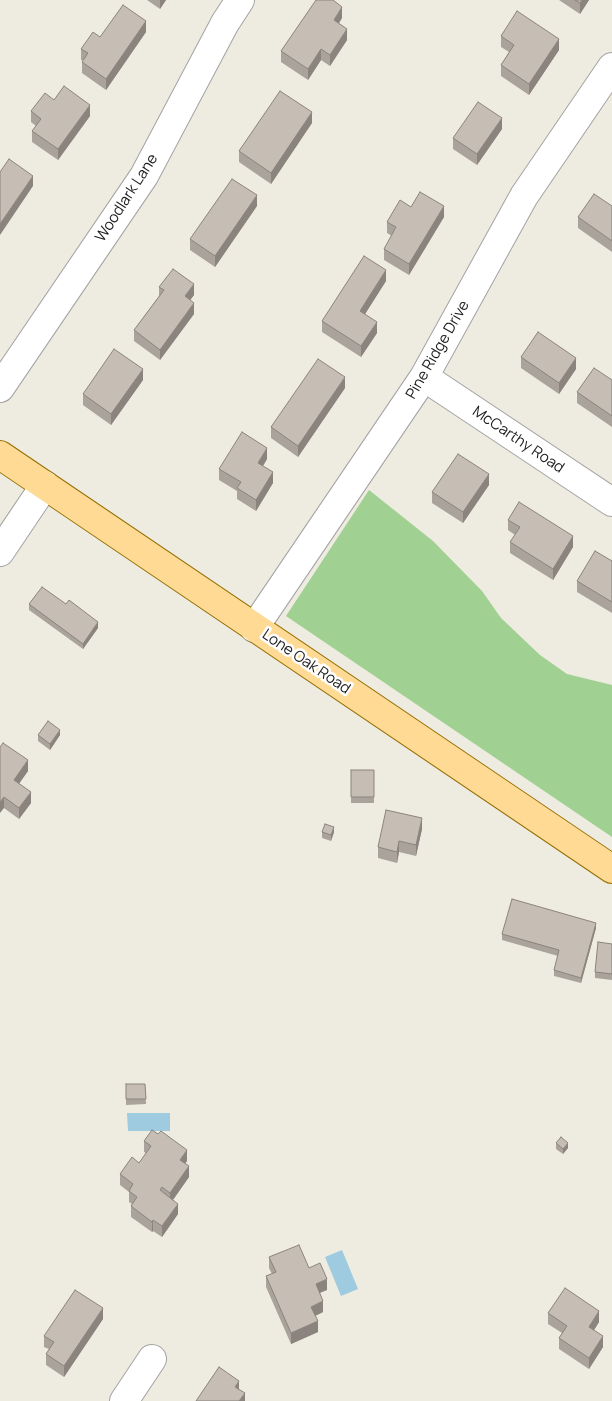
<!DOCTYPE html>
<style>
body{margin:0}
canvas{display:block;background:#eeebe0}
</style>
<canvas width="612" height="1401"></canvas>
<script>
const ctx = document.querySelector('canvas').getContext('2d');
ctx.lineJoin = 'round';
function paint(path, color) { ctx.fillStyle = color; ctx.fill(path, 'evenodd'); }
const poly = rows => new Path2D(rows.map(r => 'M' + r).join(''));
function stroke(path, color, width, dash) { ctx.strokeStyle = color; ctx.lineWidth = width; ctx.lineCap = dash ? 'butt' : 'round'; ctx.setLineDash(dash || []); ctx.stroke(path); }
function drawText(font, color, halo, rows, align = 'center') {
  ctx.font = font + ' Manrope,sans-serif'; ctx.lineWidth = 5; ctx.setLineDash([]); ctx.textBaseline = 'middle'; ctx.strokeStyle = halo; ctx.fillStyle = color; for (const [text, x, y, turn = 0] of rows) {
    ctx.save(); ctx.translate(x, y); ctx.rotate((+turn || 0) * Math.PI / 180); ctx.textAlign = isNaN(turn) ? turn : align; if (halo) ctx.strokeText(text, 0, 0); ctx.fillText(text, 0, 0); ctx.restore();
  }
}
const forest = poly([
 [369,490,433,541,482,591,501,618,540,655,567,674,612,685,612,837,286,616]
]);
const water = poly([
 [127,1113,170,1113,170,1131,128,1131],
 [342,1250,358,1289,341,1296,325,1257]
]);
const minor = poly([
 [424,377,612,502],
 [0,388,144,176,225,23,240,0],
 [0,552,45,485],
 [254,628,424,377,524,196,612,67],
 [124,1401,152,1359]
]);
const major = poly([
 [0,455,612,869]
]);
const wall = poly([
 [147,0,166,0,160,9],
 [559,0,589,0,580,14],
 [342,18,339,23,347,40,330,66,321,60,308,80,281,62,281,51],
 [146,32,106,90,82,73,82,62,83,60,81,60,81,49,100,37],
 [501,36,559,50,529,95,501,76,501,65,509,52,501,47],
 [54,100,90,116,58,160,32,142,32,131,36,126,31,122,31,111],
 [312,123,271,184,239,162,239,151],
 [502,129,477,165,453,149,453,138],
 [257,206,215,267,190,250,190,239],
 [612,206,612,252,578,228,578,217],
 [411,207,444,217,409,275,384,260,384,249,392,236,387,233,387,222],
 [386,281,365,314,377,333,361,357,322,332,322,321],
 [159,287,194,295,190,300,194,314,160,360,134,341,134,330,159,296],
 [521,357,576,369,559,394,521,368],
 [143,380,111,425,83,405,83,394],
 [612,380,612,427,577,403,577,392],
 [345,388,298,457,271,438,271,427],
 [267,459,263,466,273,483,256,511,237,499,237,491,219,480,219,469],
 [489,485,463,523,432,503,432,492],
 [508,520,573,547,553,580,510,553,510,542,515,535,508,530],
 [612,561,612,613,577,592,577,581],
 [29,604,98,628,83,649,29,610],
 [38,735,60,735,50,750,38,741],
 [0,747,28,771,19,783,31,803,19,819,4,808],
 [351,770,374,770,374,803,351,803],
 [422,829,416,856,399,852,397,863,378,858,378,847],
 [322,832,334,832,331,841,322,838],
 [596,928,581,983,554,976,554,970,558,956,502,940,502,934],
 [612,944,612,980,595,978,595,972],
 [126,1084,145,1084,146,1104,126,1105],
 [144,1141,187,1161,185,1163,189,1177,173,1200,178,1214,162,1237,153,1231,152,1232,131,1217,131,1206,132,1204,129,1202,129,1192,120,1185,120,1174,139,1163,146,1153,144,1152],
 [556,1143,568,1148,563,1154,556,1149],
 [269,1257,309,1268,327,1290,320,1293,323,1312,315,1316,318,1332,291,1344,266,1287,266,1276,272,1274,269,1268],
 [548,1313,599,1322,594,1330,603,1347,589,1369,559,1349,559,1338,562,1333,548,1324],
 [103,1319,64,1377,46,1365,46,1354,49,1349,44,1347,44,1336]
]);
const shadedWall = poly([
 [160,0,166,0,160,9],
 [582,0,589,0,580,14,580,3],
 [342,7,342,18,334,31,334,20],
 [146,21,146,32,106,90,106,79],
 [347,29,347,40,330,66,330,55],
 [559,39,559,50,529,95,529,84],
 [321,49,321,60,308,80,308,69],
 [90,105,90,116,58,160,58,149],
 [312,112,312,123,271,184,271,173],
 [502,118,502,129,477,165,477,154],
 [33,176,33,186,0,235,0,224],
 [257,195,257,206,215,267,215,256],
 [444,206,444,217,409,275,409,264],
 [386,270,386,281,360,322,360,311],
 [194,284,194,295,185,307,185,296],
 [194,303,194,314,160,360,160,350],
 [377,322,377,333,361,357,361,346],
 [576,358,576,369,559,394,559,383],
 [143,369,143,380,111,425,111,414],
 [345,377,345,388,298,457,298,446],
 [267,448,267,459,258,474,258,463],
 [273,472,273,483,256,511,256,500],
 [489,474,489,485,463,523,463,512],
 [573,536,573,547,553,580,553,569],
 [98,622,98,628,83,649,83,644],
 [60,730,60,735,50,750,50,744],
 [28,760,28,771,14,791,14,780],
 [31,792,31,803,19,819,19,808],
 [4,797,4,808,0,813,0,802],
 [422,818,422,829,416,856,416,845],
 [334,827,334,832,331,841,331,835],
 [399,841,399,852,397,863,397,852],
 [596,923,596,928,581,983,581,978],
 [568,1143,568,1148,563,1154,563,1149],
 [187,1150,187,1161,180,1171,180,1160],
 [189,1166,189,1177,170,1204,170,1193],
 [178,1204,178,1214,162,1237,162,1226],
 [153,1220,153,1231,152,1232,152,1222],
 [327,1279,327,1290,316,1294,316,1284],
 [323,1301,323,1312,311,1318,311,1307],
 [103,1308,103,1319,64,1377,64,1366],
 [599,1311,599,1322,589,1338,589,1327],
 [318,1321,318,1332,291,1344,291,1333],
 [603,1336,603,1347,589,1369,589,1358],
 [239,1381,239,1392,235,1387],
 [245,1393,245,1401,239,1401]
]);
const building = poly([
 [316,0,333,0,342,7,334,20,347,29,330,55,321,49,308,69,281,51,316,0],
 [575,0,582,0,580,3,575,0],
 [123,5,146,21,106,79,82,62,88,53,81,49,93,32,100,37,123,5],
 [517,11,559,39,529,84,501,65,514,45,501,36,517,11],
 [64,86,90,105,58,149,32,131,41,119,31,111,45,93,54,100,64,86],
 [280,91,312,112,271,173,239,151,280,91],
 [478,102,502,118,477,154,453,138,478,102],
 [9,159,33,176,0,224,0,172,9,159],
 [232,179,257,195,215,256,190,239,232,179],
 [420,192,444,206,409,264,384,249,396,227,387,222,400,200,411,207,420,192],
 [594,194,612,206,612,241,578,217,594,194],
 [364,256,386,270,360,311,377,322,361,346,322,321,364,256],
 [173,269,194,284,185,296,194,303,160,350,134,330,164,290,159,287,173,269],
 [538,332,576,358,559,383,521,357,538,332],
 [114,349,143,369,111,414,83,394,114,349],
 [318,359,345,377,298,446,271,427,318,359],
 [594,368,612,380,612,416,577,392,594,368],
 [242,432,267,448,258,463,273,472,256,500,237,488,241,482,219,469,242,432],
 [458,454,489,474,463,512,432,492,458,454],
 [519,502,573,536,553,569,510,542,520,527,508,520,519,502],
 [595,551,612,561,612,602,577,581,595,551],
 [42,587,66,604,69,600,98,622,83,644,29,604,42,587],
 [48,721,60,730,50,744,38,735,48,721],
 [3,743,28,760,14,780,31,792,19,808,4,797,0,802,0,747,3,743],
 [351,770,374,770,374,797,351,797,351,770],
 [386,810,422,818,416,845,399,841,397,852,378,847,386,810],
 [325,824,334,827,331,835,322,832,325,824],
 [512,899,596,923,581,978,554,970,559,950,502,934,512,899],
 [598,942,612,944,612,974,595,972,598,942],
 [126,1084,145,1084,146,1099,126,1099,126,1084],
 [152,1130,158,1134,161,1131,187,1150,180,1160,189,1166,170,1193,162,1187,160,1190,178,1204,162,1226,153,1220,152,1222,131,1206,137,1197,129,1191,133,1184,120,1174,132,1157,139,1163,151,1146,144,1141,152,1130],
 [561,1137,568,1143,563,1149,556,1143,561,1137],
 [299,1245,309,1268,320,1263,327,1279,316,1284,323,1301,311,1307,318,1321,291,1333,266,1276,276,1272,269,1257,299,1245],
 [565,1288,599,1311,589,1327,603,1336,589,1358,559,1338,567,1326,548,1313,565,1288],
 [75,1290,103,1308,64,1366,46,1354,54,1342,44,1336,75,1290],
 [219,1367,239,1381,235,1387,245,1393,239,1401,196,1401,219,1367]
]);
const streetNames = [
 ["Woodlark Lane",127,198,-57],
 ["Pine Ridge Drive",438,350,-60],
 ["McCarthy Road",518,440,34],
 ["Lone Oak Road",306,662,34]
];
paint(forest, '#a0d092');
paint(water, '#9ecbdf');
stroke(minor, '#a3a3a3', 30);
stroke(major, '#936e00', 30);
stroke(minor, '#fff', 28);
stroke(major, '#ffda94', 28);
paint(wall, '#aaa39b');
paint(shadedWall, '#8b847e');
paint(building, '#c6bdb4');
stroke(building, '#8b847e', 1);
drawText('15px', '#1c1c1c', '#fff', streetNames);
</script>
